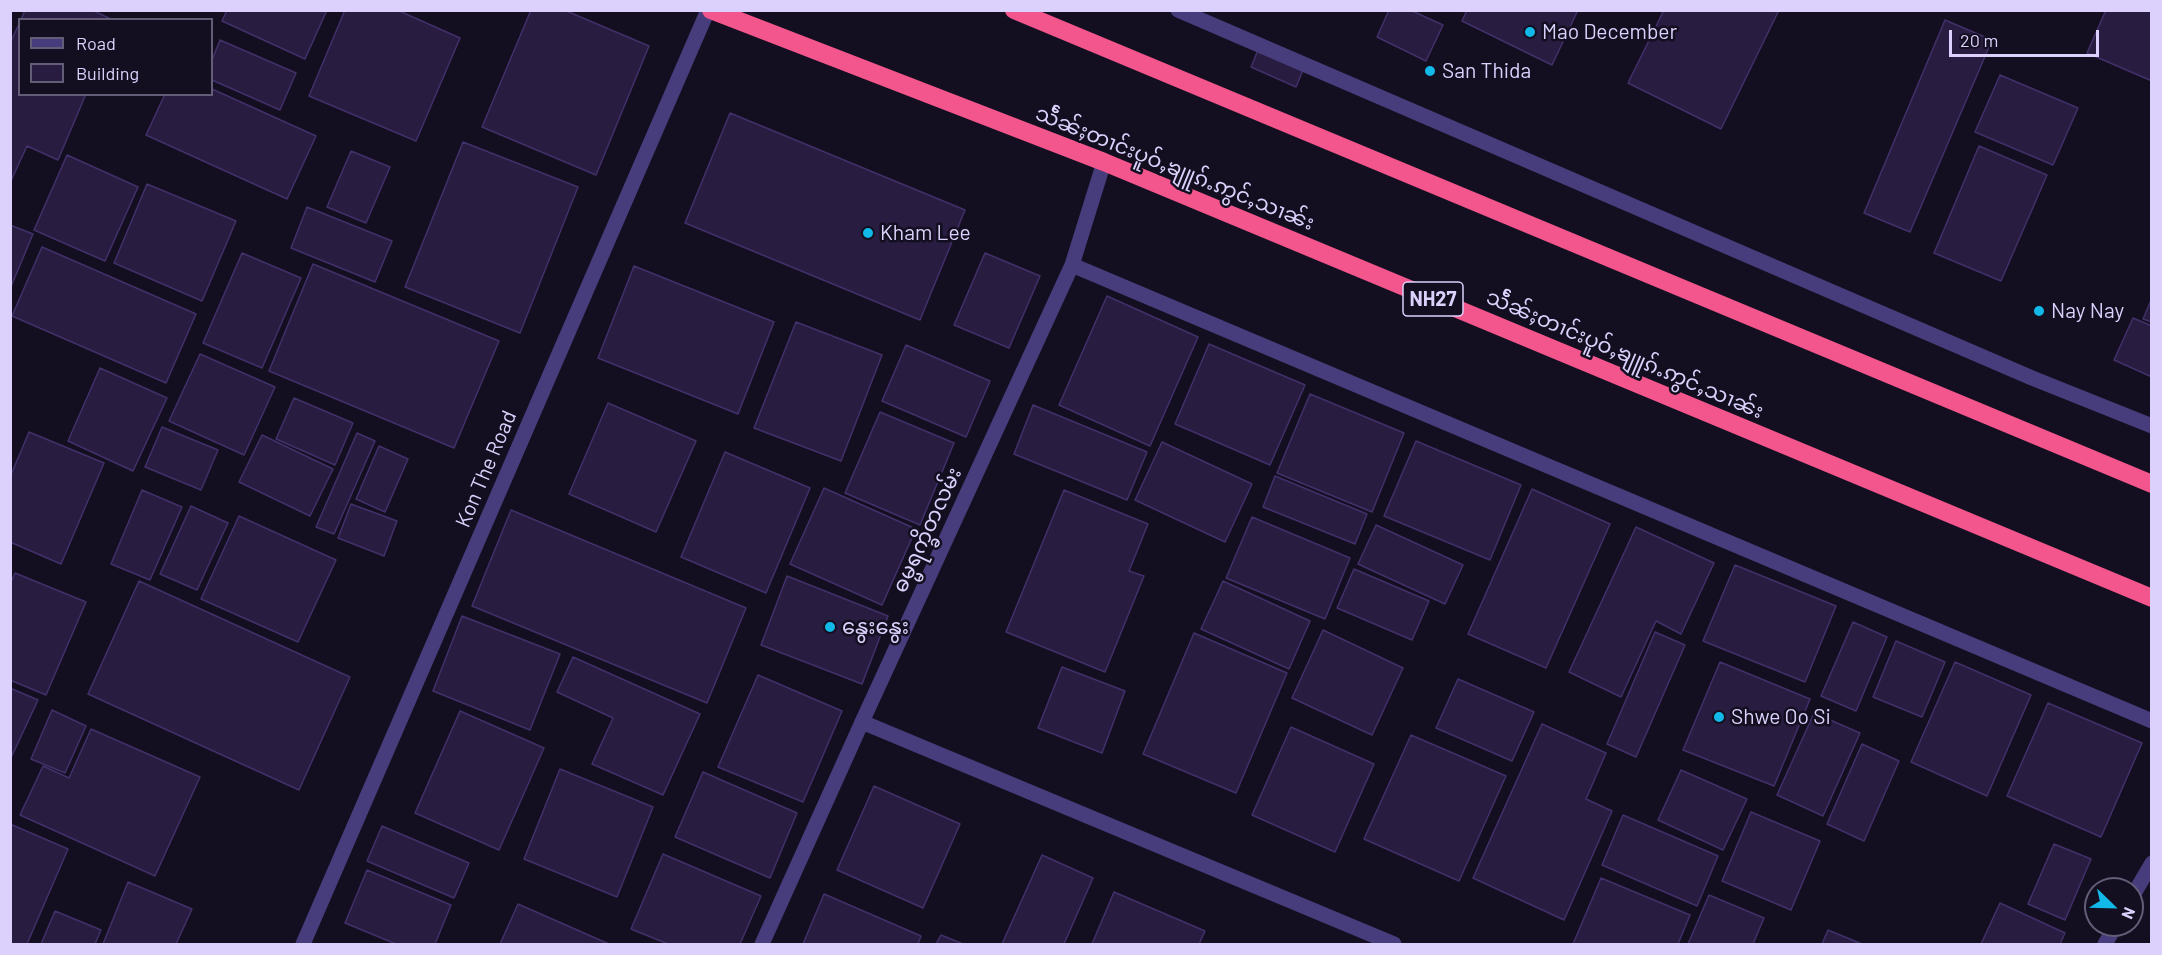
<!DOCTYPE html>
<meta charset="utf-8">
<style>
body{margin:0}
#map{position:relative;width:2162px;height:955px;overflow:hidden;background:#140f20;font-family:Barlow,sans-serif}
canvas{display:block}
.frame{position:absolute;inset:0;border:12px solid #dbd1fc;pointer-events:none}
.legend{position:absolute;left:18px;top:18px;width:195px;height:78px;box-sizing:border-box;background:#140f20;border:2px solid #645d78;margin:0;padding:8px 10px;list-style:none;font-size:18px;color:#dbd1fc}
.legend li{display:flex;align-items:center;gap:12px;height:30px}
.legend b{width:30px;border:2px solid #645d78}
.north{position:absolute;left:2084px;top:877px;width:60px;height:60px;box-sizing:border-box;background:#140f20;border:2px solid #645d78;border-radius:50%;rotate:113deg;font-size:16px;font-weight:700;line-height:24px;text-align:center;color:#dbd1fc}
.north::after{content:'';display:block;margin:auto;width:21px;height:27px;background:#11b8e8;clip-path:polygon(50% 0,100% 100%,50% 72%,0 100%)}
.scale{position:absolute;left:1949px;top:30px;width:150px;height:27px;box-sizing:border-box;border:3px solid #dbd1fc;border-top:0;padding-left:8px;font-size:18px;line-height:21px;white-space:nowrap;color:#dbd1fc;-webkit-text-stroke:4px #140f20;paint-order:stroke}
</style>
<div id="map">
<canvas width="2162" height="955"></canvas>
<div class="frame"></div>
<ul class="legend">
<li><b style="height:8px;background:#473d7c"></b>Road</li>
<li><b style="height:16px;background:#281c40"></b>Building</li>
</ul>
<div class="north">N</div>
<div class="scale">20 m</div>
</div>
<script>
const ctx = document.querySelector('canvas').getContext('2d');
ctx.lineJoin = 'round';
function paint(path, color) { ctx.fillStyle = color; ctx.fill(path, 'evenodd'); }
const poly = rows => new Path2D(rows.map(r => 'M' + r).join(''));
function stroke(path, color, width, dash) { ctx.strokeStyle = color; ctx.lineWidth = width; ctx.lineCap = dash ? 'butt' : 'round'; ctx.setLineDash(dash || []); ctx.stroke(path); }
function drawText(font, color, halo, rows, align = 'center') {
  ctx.font = font + ' Barlow,"Noto Sans Myanmar",sans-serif'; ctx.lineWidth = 5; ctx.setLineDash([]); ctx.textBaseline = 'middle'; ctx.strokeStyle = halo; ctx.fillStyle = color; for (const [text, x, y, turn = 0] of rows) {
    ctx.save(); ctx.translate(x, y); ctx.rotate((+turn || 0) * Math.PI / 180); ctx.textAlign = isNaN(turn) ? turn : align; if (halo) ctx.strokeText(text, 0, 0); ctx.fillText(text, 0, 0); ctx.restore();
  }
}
const building = poly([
 [25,10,92,10,113,20,21,20,25,10],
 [227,10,327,10,305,59,222,21,227,10],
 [345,10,397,10,460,38,416,141,309,96,345,10],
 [531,10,564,10,649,46,596,175,482,127,531,10],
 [1389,10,1410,10,1443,25,1426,61,1377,37,1389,10],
 [1467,10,1578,10,1552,65,1462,21,1467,10],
 [1664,10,1779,10,1721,129,1628,83,1664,10],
 [2106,10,2152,10,2152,81,2087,53,2106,10],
 [1945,20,1992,40,1910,232,1864,213,1945,20],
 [20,22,20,94,86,94,58,160,27,146,10,183,10,43,20,22],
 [220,40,296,73,280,110,212,80,212,60,220,40],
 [1258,50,1303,70,1296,87,1251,67,1258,50],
 [2000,75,2078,108,2053,165,1975,132,2000,75],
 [212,89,316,136,287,199,146,135,165,94,212,94,212,89],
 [730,113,965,210,920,320,685,223,730,113],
 [463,142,578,187,520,333,405,287,463,142],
 [1979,146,2047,175,2001,281,1934,253,1979,146],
 [351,151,390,167,366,223,327,207,351,151],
 [67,155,138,187,105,261,34,230,67,155],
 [147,184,236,221,202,301,114,263,147,184],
 [307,207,392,241,375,282,291,248,307,207],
 [10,225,33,234,10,289,10,225],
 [42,247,196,314,166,383,12,316,42,247],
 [242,253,301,278,262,368,203,343,242,253],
 [985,253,1040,276,1009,348,954,325,985,253],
 [313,264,499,341,454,448,269,371,313,264],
 [634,266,774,322,738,414,598,358,634,266],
 [1107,296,1198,337,1150,446,1059,405,1107,296],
 [2152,298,2152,322,2143,319,2152,298],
 [2133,318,2152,326,2152,377,2114,360,2133,318],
 [796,322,882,355,841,461,754,428,796,322],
 [1209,344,1305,385,1270,465,1175,424,1209,344],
 [906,345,990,381,966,437,882,401,906,345],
 [200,354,275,387,244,455,169,421,200,354],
 [100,368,167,398,133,471,68,441,100,368],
 [1310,394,1404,433,1372,512,1277,473,1310,394],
 [294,398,353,423,335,465,276,439,294,398],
 [608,403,696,441,656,532,569,494,608,403],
 [1033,405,1147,452,1127,500,1014,454,1033,405],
 [880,412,954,443,920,525,845,493,880,412],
 [162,427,218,450,201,490,145,467,162,427],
 [29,432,104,463,61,564,10,542,10,477,29,432],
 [357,433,375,441,334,534,316,527,357,433],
 [262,435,333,469,310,516,239,482,262,435],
 [1416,441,1521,485,1490,560,1384,516,1416,441],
 [1162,442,1252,484,1225,542,1135,500,1162,442],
 [379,446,408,459,385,512,356,499,379,446],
 [725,452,810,488,766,593,681,557,725,452],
 [1275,476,1367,514,1355,544,1263,507,1275,476],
 [824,488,916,529,882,605,790,564,824,488],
 [1532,489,1610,524,1546,668,1468,634,1532,489],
 [142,490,182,507,150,580,111,564,142,490],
 [1064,490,1148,524,1129,571,1144,576,1105,672,1006,632,1064,490],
 [351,504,397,521,384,556,338,538,351,504],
 [191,506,228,523,197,590,160,574,191,506],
 [511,510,746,608,707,703,472,606,511,510],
 [239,516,336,560,298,642,201,599,239,516],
 [1252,517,1350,558,1325,619,1226,578,1252,517],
 [1376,525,1463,565,1445,604,1358,564,1376,525],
 [1636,527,1714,563,1681,634,1656,621,1621,697,1569,672,1636,527],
 [1735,565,1836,606,1805,682,1703,641,1735,565],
 [1354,569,1429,601,1412,640,1337,608,1354,569],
 [15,573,86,602,46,695,10,680,10,584,15,573],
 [787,576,888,616,862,684,761,645,787,576],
 [139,581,350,677,299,790,88,694,139,581],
 [1223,581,1310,621,1289,669,1201,629,1223,581],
 [462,616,560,654,530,730,433,691,462,616],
 [1853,622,1887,637,1856,711,1821,696,1853,622],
 [1323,630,1403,668,1372,735,1292,698,1323,630],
 [1655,632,1685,645,1636,757,1607,744,1655,632],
 [1194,633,1287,673,1236,793,1143,754,1194,633],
 [1896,641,1945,662,1922,717,1873,697,1896,641],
 [573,657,700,714,663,795,592,764,613,718,557,692,573,657],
 [1720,662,1810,699,1774,786,1683,750,1720,662],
 [1955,662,2031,695,1987,796,1911,762,1955,662],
 [1062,667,1125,691,1102,753,1038,728,1062,667],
 [758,675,842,711,803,802,718,767,758,675],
 [1458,679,1534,712,1512,761,1436,728,1458,679],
 [10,688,38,700,10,760,10,688],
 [2048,703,2142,743,2101,837,2007,796,2048,703],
 [52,710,86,726,65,773,31,759,52,710],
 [460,711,544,748,499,850,415,813,460,711],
 [1814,713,1860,733,1823,816,1777,795,1814,713],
 [1542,724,1606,753,1586,799,1612,811,1564,920,1473,878,1542,724],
 [1291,727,1374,764,1335,852,1252,815,1291,727],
 [91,729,200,777,155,876,20,815,43,766,69,778,91,729],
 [1411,735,1506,776,1459,881,1364,839,1411,735],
 [1862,744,1899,761,1864,841,1827,824,1862,744],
 [560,769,653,807,617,897,524,859,560,769],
 [1681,770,1747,799,1723,850,1658,820,1681,770],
 [703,772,797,813,770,878,675,837,703,772],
 [874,786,960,824,923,908,837,870,874,786],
 [1751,812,1820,841,1791,910,1722,881,1751,812],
 [1623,815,1718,856,1697,906,1602,865,1623,815],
 [10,824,68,849,27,944,10,944,10,824],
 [382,826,469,863,454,898,367,861,382,826],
 [2054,844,2091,859,2065,920,2028,904,2054,844],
 [663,854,761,896,740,944,668,944,631,929,663,854],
 [1042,855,1093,878,1064,944,1002,944,1042,855],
 [367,870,451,905,435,944,396,944,345,923,367,870],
 [1601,878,1690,915,1678,944,1573,944,1601,878],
 [128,882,192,909,176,944,103,944,128,882],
 [1114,892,1205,931,1199,944,1092,944,1114,892],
 [824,894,921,936,918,944,803,944,824,894],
 [1709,895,1764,918,1753,944,1688,944,1709,895],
 [2000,903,2065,933,2060,944,1981,944,2000,903],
 [518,904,609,944,500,944,518,904],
 [55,911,101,930,95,944,41,944,55,911],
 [1828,930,1862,944,1822,944,1828,930],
 [941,935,963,944,936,944,941,935]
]);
const minor = poly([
 [1178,10,2032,378,2152,426],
 [1072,265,2152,721],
 [862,722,1394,944],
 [2132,897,2152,863],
 [303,944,708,10],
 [762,944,862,722,1072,265,1104,162],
 [2105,944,2116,925]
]);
const highway = poly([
 [711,10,1104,162,2152,598],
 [1014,10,2152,484]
]);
const markers = [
 [1530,32,6,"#11b8e8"],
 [1430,71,6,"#11b8e8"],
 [868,233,6,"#11b8e8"],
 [2039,311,6,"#11b8e8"],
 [830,627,6,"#11b8e8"],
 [1719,717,6,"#11b8e8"]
];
const shields = [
 [1433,299,60]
];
const shieldNames = [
 ["NH27",1433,299]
];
const poiNames = [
 ["Mao December",1542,32],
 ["San Thida",1442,71],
 ["Kham Lee",880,233],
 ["Nay Nay",2051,311],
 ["နွေးနွေး",842,627],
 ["Shwe Oo Si",1731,717]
];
const streetNames = [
 ["သဵႅၼ်ႈတၢင်းပူဝ်ႇၶျူၵ်ႉဢွင်ႇသၢၼ်း",1175,168,22],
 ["သဵႅၼ်ႈတၢင်းပူဝ်ႇၶျူၵ်ႉဢွင်ႇသၢၼ်း",1625,354,23],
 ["Kon The Road",486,469,-67],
 ["ဓမ္မရက္ခိတလမ်း",927,530,-65]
];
paint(building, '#281c40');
stroke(building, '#42306a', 1.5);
stroke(minor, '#473d7c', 15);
stroke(highway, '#f3558d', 18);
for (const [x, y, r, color] of markers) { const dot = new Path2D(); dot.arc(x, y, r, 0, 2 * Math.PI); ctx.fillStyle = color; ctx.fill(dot); stroke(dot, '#140f20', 2); }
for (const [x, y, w] of shields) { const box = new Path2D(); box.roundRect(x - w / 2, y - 17, w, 34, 4.5); ctx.fillStyle = '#140f20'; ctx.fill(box); stroke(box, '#dbd1fc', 1.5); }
drawText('bold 20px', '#dbd1fc', null, shieldNames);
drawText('21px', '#dbd1fc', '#140f20', poiNames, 'left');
drawText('21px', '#dbd1fc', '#140f20', streetNames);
</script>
